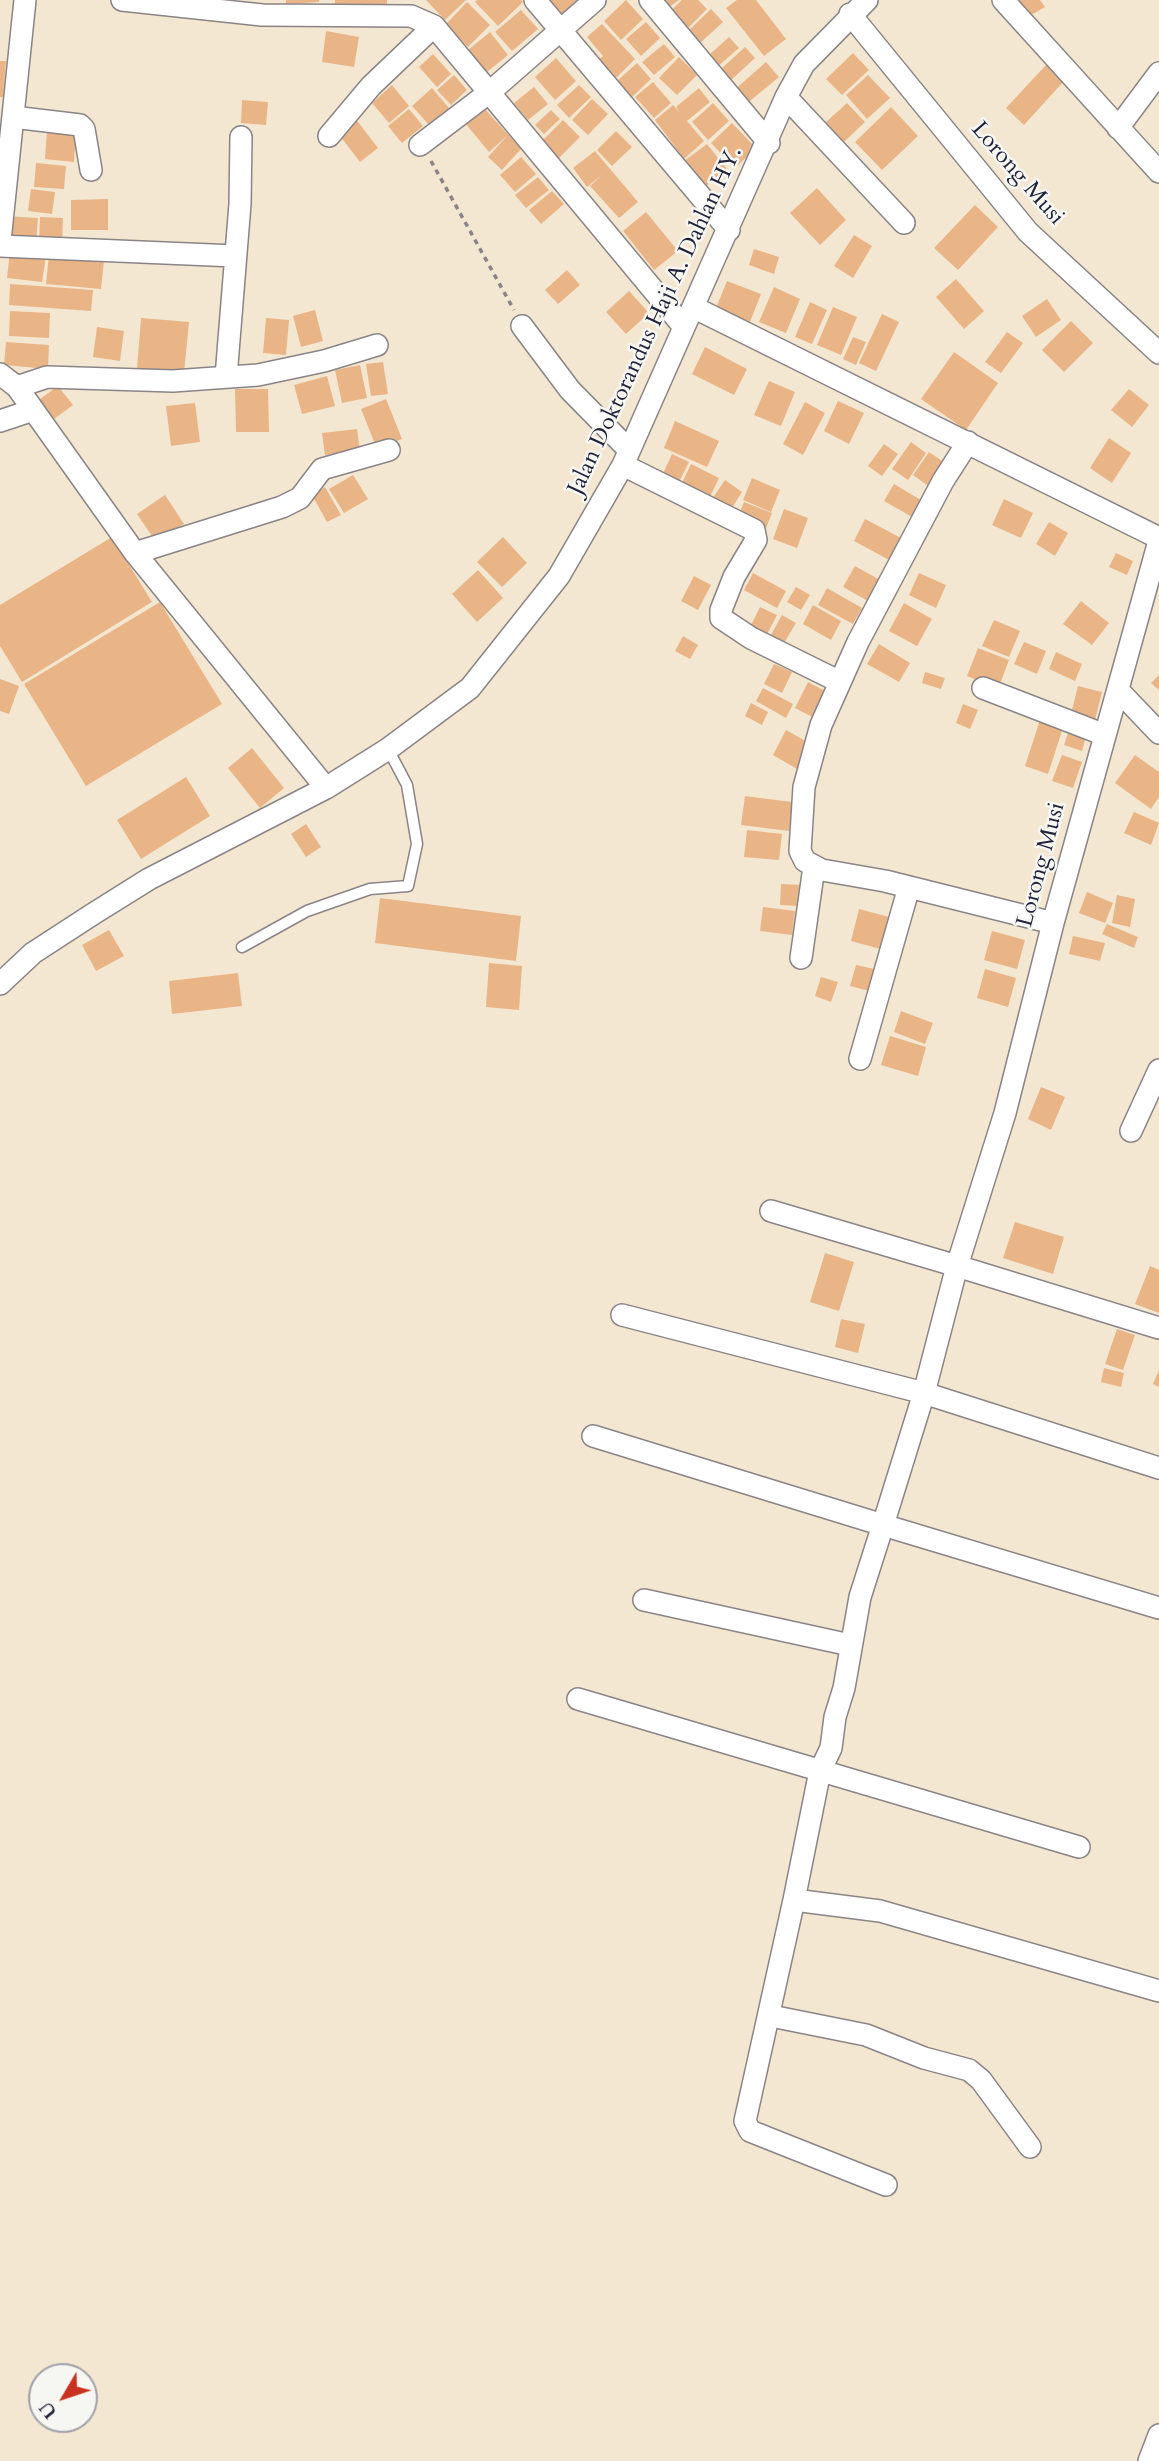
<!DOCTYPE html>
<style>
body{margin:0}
#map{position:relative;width:1159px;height:2461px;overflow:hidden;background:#f3e7d2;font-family:Cardo,serif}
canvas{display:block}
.north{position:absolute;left:28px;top:2363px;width:70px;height:70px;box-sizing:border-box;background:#f6f6f2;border:2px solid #a1a1a9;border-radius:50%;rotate:231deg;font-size:19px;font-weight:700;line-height:28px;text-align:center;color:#22223b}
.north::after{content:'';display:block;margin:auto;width:24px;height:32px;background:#c8321e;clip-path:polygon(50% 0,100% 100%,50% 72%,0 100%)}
</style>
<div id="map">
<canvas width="1159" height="2461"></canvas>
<div class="north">U</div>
</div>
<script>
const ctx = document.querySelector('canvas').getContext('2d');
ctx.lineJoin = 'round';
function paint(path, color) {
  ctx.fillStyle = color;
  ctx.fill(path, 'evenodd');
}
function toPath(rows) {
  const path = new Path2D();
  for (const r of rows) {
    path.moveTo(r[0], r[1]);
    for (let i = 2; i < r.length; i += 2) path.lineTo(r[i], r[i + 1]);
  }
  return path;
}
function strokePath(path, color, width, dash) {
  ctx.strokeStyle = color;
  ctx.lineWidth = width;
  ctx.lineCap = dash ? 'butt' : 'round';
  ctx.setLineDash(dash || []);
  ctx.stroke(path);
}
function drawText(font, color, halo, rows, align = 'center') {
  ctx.font = font + ' Cardo,serif';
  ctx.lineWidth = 5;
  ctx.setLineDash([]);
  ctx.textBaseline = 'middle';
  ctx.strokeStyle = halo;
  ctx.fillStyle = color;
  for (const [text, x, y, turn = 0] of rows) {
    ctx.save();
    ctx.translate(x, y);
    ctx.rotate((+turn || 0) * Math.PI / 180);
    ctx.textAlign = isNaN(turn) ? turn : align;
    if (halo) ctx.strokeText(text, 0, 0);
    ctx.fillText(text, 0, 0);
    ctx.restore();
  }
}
paint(toPath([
 [286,0,319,0,319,2,286,4],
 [335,0,387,0,387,13,334,11],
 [426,0,466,0,445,20],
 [477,0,521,0,523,2,498,26,475,2],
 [548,0,588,0,564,20],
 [626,0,643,19,621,40,604,21],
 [662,0,679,0,668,8],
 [682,0,698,0,707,9,685,31,668,13],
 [737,0,756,0,786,39,764,56,726,8],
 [1015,0,1040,0,1045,7,1026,18],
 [467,2,490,25,468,47,446,24],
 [711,9,723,22,698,45,686,33],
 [521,10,538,29,512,51,495,32],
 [646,22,660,38,641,56,626,39],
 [602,24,635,59,616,78,598,60,603,56,587,37],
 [326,31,359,37,354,67,322,62],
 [490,32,508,55,487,72,468,50],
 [729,37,739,48,717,67,708,56],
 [664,44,675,57,654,75,642,62],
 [745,47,755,58,730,81,720,70],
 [853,53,869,70,842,95,826,79],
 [433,54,451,74,437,87,419,67],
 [679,57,697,75,677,95,659,78],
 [556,58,576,81,555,100,535,77],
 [0,61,6,61,3,97,0,97],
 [766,62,779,77,745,105,733,91],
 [637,63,651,79,632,97,617,81],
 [1046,65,1064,81,1024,125,1006,108],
 [454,75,467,90,451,105,437,90],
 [868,75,890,98,867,119,846,95],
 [653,82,671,103,654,118,635,97],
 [392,85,409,106,389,123,372,103],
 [579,85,591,97,569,118,557,105],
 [534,87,548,104,528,120,514,103],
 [432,88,449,108,430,126,412,106],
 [699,88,710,102,687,121,704,141,684,159,655,120,673,105,681,114,676,107],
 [592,99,608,114,588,135,572,120],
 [242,100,268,102,266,125,241,123],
 [713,103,729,121,708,140,692,122],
 [847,103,865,122,843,143,825,123],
 [891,107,918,136,882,170,855,142],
 [484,108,521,149,502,170,488,157,507,136,489,152,465,123],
 [409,109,423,126,402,143,388,126],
 [551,110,560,119,544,134,535,125],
 [355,118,378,148,360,162,337,132],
 [563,120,580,137,559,158,542,141],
 [732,123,756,148,735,168,711,143],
 [47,131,76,134,74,162,45,159],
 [616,131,632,147,612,166,597,150],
 [707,144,727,169,705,187,684,161],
 [595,151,638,202,619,218,590,186,603,174,587,187,573,168],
 [521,157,536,174,515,192,500,175],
 [36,163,66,166,64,189,34,187],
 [538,177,549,190,526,208,515,195],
 [817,188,846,220,820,245,790,213],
 [31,189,55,192,52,214,28,211],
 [552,191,564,204,541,224,529,210],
 [108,199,108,230,71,230,71,200],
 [975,205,998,227,958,270,934,248],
 [646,212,678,251,654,270,623,231],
 [4,216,38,218,36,244,2,242],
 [40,217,63,218,62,246,39,245],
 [854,235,872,246,853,278,834,266],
 [754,249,779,257,774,274,749,265],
 [10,251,46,256,42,282,7,278],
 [49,254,104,260,101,289,46,284],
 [567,270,580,285,558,304,545,290],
 [956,279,984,311,964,329,936,297],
 [727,281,761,294,750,322,716,308],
 [10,284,93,290,91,311,9,305],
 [774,287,800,299,786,333,759,322],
 [629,291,649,313,626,334,606,312],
 [1047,299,1061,320,1036,337,1022,316],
 [810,302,827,310,812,344,795,337],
 [833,307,857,317,841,355,817,345],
 [315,310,323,341,301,347,293,316],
 [10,311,50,313,49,338,9,336],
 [882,314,899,322,876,371,859,363],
 [141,318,189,322,184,373,137,369],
 [266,318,289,320,286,355,263,353],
 [1071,321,1093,343,1064,372,1042,350],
 [97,327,124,331,120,361,93,357],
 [1007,332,1023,343,1001,373,985,362],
 [853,337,866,342,856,365,843,359],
 [6,342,49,345,48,369,4,365],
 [705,347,747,369,734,395,692,374],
 [954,352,998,383,966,430,921,399],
 [383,362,388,394,371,396,366,364],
 [360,365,367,398,342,403,335,370],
 [327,376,335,406,302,414,294,385],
 [769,381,795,392,781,426,754,415],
 [58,386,73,405,50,422,36,402],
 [235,389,268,389,269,432,236,432],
 [1129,389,1149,405,1132,427,1111,410],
 [386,399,402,439,377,449,361,409],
 [838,401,864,413,849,444,824,431],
 [805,402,825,413,803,455,783,444],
 [195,403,200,442,171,446,166,406],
 [675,421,719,441,707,467,664,448],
 [357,429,360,451,325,455,322,433],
 [1109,438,1131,453,1112,483,1090,468],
 [911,442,926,453,908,480,892,469],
 [884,444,898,454,882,476,868,466],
 [929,452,951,467,934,490,913,475],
 [672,454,689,462,678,484,662,476],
 [691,464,719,478,709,499,681,485],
 [353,475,368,499,344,513,329,489],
 [752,478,780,490,771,512,743,500],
 [725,480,742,492,730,511,712,499],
 [894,484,924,502,914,518,884,501],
 [325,487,341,515,327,522,312,495],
 [165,495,184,524,156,542,137,514],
 [1004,499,1033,513,1021,538,992,525],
 [744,502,772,513,765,531,737,519],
 [784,509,808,518,797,548,773,539],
 [865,519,903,539,891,561,854,541],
 [1049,522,1068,533,1055,556,1036,544],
 [112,537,152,602,22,682,0,646,0,605],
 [503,537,527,563,502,587,477,562],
 [1116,553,1133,561,1127,575,1109,567],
 [855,566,880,580,868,601,843,587],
 [478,570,503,598,477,622,452,594],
 [753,573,786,591,777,608,744,590],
 [919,573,946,585,936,608,909,595],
 [694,576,711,585,698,610,681,601],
 [796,587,810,595,801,610,787,602],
 [827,588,862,608,853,624,818,605],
 [1081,601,1109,623,1092,645,1063,624],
 [160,602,222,704,86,786,24,684],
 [904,603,932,619,917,646,889,631],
 [813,605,841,621,831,640,803,624],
 [760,607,777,615,763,642,747,633],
 [782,615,796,623,781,648,768,640],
 [994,620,1020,631,1009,657,982,646],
 [683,636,698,645,690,659,675,651],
 [1024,642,1046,651,1037,674,1014,664],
 [879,644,910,663,899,682,867,664],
 [978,648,1009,660,998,689,967,676],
 [1056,652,1082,664,1075,681,1049,669],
 [774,664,792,672,782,693,764,684],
 [925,672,945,678,941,689,922,683],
 [1159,675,1159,690,1151,683],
 [0,679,19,686,9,714,0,711],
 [808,682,833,695,820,721,795,708],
 [1078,686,1102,692,1094,724,1070,718],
 [763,688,793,704,786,718,756,701],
 [751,703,768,712,762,725,745,716],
 [963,704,978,710,970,729,956,723],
 [1040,720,1063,728,1048,774,1025,766],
 [786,730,811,744,797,769,773,755],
 [1069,730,1086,736,1082,751,1064,745],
 [252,748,284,788,260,808,228,768],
 [1062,755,1082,762,1073,788,1052,781],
 [1135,755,1159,772,1159,797,1151,809,1115,783],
 [186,777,210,816,141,859,117,820],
 [745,796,792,802,789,831,741,825],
 [1134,812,1159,823,1151,845,1124,833],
 [306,824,321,847,306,857,291,834],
 [747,830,782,834,779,860,744,857],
 [781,884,802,885,800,906,780,905],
 [1087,892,1113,903,1105,923,1079,913],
 [1117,895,1135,899,1130,927,1112,923],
 [380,898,521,916,516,961,375,943],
 [763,907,795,911,792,935,760,931],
 [859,909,893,918,884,950,851,941],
 [1107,924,1138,937,1134,948,1102,934],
 [109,930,124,956,96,971,82,945],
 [992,931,1025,940,1017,969,984,960],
 [1073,936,1105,943,1100,961,1069,954],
 [489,963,522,966,519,1010,486,1007],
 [856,965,879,970,873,992,850,986],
 [985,969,1016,978,1008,1007,977,998],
 [238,973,242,1006,172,1014,169,981],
 [821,977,838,982,831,1002,815,996],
 [901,1011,933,1023,925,1044,894,1032],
 [890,1036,926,1047,918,1076,881,1065],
 [1041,1087,1065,1097,1051,1130,1028,1119],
 [1015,1222,1064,1237,1053,1274,1003,1258],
 [825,1253,854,1262,839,1311,810,1302],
 [1150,1266,1159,1270,1159,1313,1135,1304],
 [841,1319,865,1324,858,1353,835,1347],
 [1117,1329,1135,1335,1123,1370,1105,1364],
 [1104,1368,1124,1373,1121,1387,1101,1382],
 [1159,1370,1159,1387,1153,1384]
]), '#e9b586');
const lane = toPath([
 [242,947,307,911,370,889,408,886,417,844,407,785,388,749]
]);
const street = toPath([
 [122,0,262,15,411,16,434,26,684,327],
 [535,0,729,230],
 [650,0,769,143],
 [1003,0,1159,172],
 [850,14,1028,232,1159,353],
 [786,97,904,223],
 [13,117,80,125,84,129,91,170],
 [1118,128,1159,73],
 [329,136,371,86,434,26],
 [420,145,491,91,595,0],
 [0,241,25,0],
 [0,246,235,256],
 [693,307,1159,538],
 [522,326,570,390,629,450],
 [0,374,17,387,135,553,326,788],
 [226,377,240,204,241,137],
 [17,387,47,377,173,381,258,375,324,361,377,345],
 [0,421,33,410],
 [968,442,943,481,858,642,821,725,804,787,800,851,805,861,822,870,885,881,1053,923],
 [623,465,754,530,756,540,734,577,721,610,721,618,751,638,840,682],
 [1159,541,1053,923,1005,1113,957,1266,1159,1328],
 [135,553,282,507,300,498,322,469,389,450],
 [983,688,1105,735],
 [1118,690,1159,733],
 [801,958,814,867],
 [0,984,33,953,93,914,149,879,326,788,388,749,470,688,559,576,623,465,786,97,804,64,867,0],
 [860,1059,909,887],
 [1131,1131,1159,1070],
 [771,1211,957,1266,924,1393,1159,1468],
 [622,1315,924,1393,883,1525,1159,1608],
 [593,1436,883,1525,860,1597,844,1688,835,1717,831,1748,820,1771,794,1900,880,1911,1159,1991],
 [644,1600,850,1645],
 [578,1699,1079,1847],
 [794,1900,745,2121,750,2131,886,2185],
 [771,2016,866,2035,924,2058,969,2070,981,2080,1030,2147],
 [1149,2461,1159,2435]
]);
strokePath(lane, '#8a8486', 13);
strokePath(street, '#8a8486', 24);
strokePath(toPath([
 [431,161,514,310]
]), '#8a8486', 3.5, [5, 5]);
strokePath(lane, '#fff', 10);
strokePath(street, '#fff', 21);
drawText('23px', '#22223b', '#f6f6f2', [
 ["Lorong Musi",1017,174,49],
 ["Jalan Doktorandus Haji A. Dahlan HY.",656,321,-65],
 ["Lorong Musi",1042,865,-75]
]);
</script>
